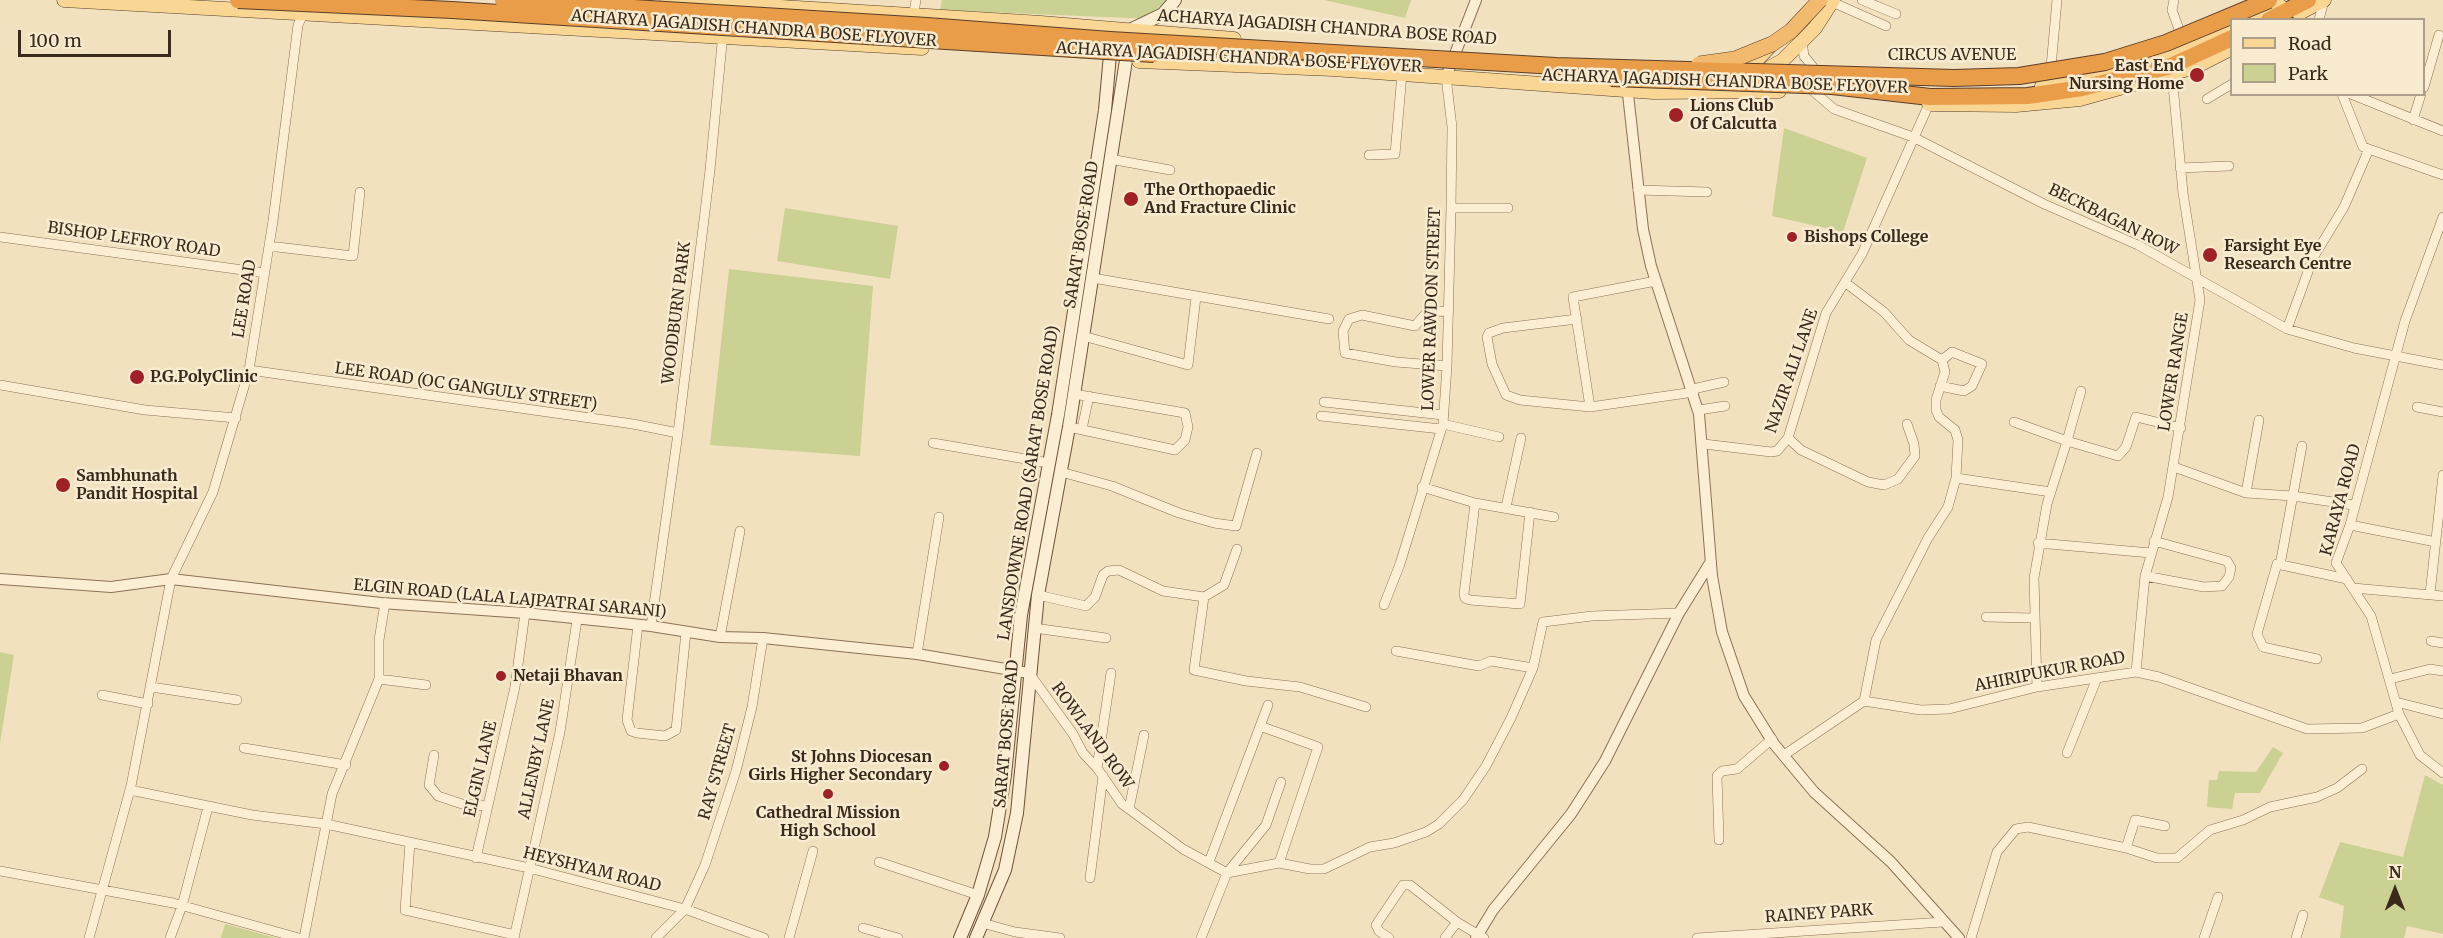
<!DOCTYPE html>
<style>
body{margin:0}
#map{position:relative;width:2443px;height:938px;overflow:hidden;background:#f2e1bf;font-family:Merriweather,serif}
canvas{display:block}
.legend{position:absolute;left:2230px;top:18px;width:195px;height:78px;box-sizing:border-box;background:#f8ebd0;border:2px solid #ac9e88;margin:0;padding:8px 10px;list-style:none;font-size:18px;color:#3a2a1c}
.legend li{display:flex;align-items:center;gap:12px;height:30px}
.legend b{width:30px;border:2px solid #ac9e88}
.north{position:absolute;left:2365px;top:860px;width:60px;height:60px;-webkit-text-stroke:4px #f8ebd0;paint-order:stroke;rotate:0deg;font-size:16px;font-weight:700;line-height:24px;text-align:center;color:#3a2a1c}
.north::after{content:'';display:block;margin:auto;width:21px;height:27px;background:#3a2a1c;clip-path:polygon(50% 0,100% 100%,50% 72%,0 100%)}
.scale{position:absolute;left:18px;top:30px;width:153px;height:27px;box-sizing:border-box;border:3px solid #3a2a1c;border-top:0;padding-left:8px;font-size:18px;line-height:21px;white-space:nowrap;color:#3a2a1c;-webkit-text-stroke:4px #f8ebd0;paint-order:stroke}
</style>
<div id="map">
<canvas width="2443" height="938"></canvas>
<ul class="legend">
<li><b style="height:8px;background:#f9d693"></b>Road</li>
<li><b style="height:16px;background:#cbd192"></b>Park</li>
</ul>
<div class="north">N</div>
<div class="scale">100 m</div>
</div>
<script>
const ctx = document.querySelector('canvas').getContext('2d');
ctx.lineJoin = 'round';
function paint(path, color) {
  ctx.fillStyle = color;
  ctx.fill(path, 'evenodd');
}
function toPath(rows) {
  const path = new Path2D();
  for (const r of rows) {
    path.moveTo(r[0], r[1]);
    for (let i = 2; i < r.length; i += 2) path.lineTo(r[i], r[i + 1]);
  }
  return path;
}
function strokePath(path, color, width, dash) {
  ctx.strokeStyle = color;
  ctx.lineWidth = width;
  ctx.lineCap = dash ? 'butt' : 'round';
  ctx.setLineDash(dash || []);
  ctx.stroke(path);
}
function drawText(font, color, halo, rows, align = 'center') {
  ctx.font = font + ' Merriweather,serif';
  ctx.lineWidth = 5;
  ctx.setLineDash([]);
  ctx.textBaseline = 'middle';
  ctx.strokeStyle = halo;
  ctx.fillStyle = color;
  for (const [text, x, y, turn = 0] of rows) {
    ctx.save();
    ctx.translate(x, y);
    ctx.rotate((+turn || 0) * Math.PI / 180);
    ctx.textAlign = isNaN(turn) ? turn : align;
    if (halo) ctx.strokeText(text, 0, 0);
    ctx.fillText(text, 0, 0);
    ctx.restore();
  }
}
paint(toPath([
 [942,0,1165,0,1150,19,940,10],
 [1324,0,1411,0,1405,18],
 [1784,128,1867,158,1843,232,1772,216],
 [785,208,898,226,890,279,777,261],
 [729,269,873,286,860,456,710,445],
 [0,652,14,655,0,743],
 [2273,747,2283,753,2260,793,2235,793,2232,809,2207,807,2209,780,2217,780,2219,771,2256,772],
 [2425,775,2443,785,2443,934,2407,926,2404,938,2340,938,2344,906,2319,897,2340,842,2403,857],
 [225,924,276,938,221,938]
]), '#cbd192');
const minor = toPath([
 [1862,0,1896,14],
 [2174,0,2172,10,2180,32],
 [1832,2,1886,26],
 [913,18,916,0],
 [2319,20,2324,0],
 [1802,41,1804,56,1813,67,1813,91,1834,109,1913,137,2044,204,2138,245,2287,329,2354,348,2443,365],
 [2051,67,2057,0],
 [2424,87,2439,35],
 [2342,94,2363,147,2443,175],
 [2351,94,2443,131],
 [2207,99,2232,84],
 [2413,120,2421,94],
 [1369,155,1395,154,1402,74],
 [1110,159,1170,170],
 [2180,168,2229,166],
 [1638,190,1707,192],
 [1451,208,1508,208],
 [2443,217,2405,321,2350,525,2336,563,2371,616,2399,714,2420,755,2443,773],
 [0,237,265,273],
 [269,246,353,256,360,192],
 [1093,278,1329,319],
 [1846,283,1884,312,1909,340,1942,360,1945,372,1936,400,1936,410,1939,417,1955,430,1958,440,1956,478,1948,507,1928,538,1876,640,1864,701],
 [1577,319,1503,328,1489,333,1487,337,1492,364,1506,395,1520,400,1590,407,1694,392],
 [2287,329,2313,258,2344,207,2369,149],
 [1083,336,1188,365,1196,297],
 [1447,366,1396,362,1345,353,1343,331,1349,319,1362,315,1415,326,1427,312,1449,311],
 [249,370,633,424,678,433],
 [0,385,145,410,236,418],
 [1940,386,1964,391,1972,386,1982,364,1952,352,1942,360],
 [1693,389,1724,382],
 [1324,402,1443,415],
 [1590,407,1573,297,1656,281],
 [2417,407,2443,412],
 [1699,410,1725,406],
 [1321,416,1441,429],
 [2259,420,2246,493,2293,496,2353,505],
 [2014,422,2067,441,2081,391],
 [1443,424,1499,437],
 [1069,427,1175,450,1185,440,1188,427,1185,413,1074,394],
 [1082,429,1089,396],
 [1788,438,1801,450,1868,482,1884,485,1898,479,1915,456,1914,444,1907,424],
 [933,443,1049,463],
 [1704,444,1771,452,1777,451,1788,438,1826,313,1862,254,1929,104],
 [2174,467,2246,493],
 [1061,472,1112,486,1179,513,1214,523,1236,526,1257,453],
 [1956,478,2051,492],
 [1422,487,1475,503,1554,517],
 [1475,503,1464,594,1465,598,1470,600,1520,604,1530,512],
 [1506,507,1521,438],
 [2350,525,2436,542],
 [2038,543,2151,553],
 [2280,565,2302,446],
 [2145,576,2204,587,2222,586,2229,577,2231,568,2227,561,2154,541],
 [2353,588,2443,596],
 [2430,594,2443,475],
 [1038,595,1086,606,1095,597,1103,575,1108,571,1119,570,1163,591,1204,597,1224,585,1237,549],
 [1204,597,1194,670,1246,681,1300,687,1366,707],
 [1384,605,1400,564,1443,424,1447,366,1451,208,1452,127,1446,77],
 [1986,617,2034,618],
 [638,625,627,720,631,731,637,733,665,736,676,730,686,632],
 [651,626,678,433,710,170,723,33],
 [1034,628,1106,638],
 [720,637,740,531],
 [2431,641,2443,643],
 [1396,651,1479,666,1491,661,1533,668],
 [917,654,939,517],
 [2317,659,2263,647,2257,634,2277,564,2347,579],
 [2136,672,2145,576,2168,497,2200,300,2183,193,2172,74],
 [1029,673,1073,734,1083,753,1097,768,1122,804,1183,849,1227,873,1279,863,1310,869,1324,869,1370,847,1394,843,1426,832,1439,824,1463,800,1486,766,1511,718,1533,668,1543,622,1592,616,1679,613],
 [379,679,426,685],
 [2390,679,2430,669,2443,671],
 [151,687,237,700],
 [2037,687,2034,578,2047,504,2067,441,2118,456,2126,447,2136,417,2181,428],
 [102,695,148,704],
 [2396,702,2443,714],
 [1260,726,1318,747,1279,863],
 [244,748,346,765],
 [2067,753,2097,678],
 [434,755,429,785,438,796,462,804,487,806],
 [1784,755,1864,701,1921,710,1949,709,2037,687,2136,672,2159,677,2307,729,2362,728,2399,714],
 [1097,768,1111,673],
 [130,790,252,815,326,824,529,868,685,909,764,938],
 [1129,809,1144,735],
 [1719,840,1717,776,1722,771,1737,769,1772,739],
 [410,843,405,910,515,935],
 [2126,848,2135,820,2165,826],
 [476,858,515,687,525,613],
 [879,862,978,895],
 [1209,862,1268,705],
 [0,871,173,903,299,938],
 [1090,878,1103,776],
 [982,923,1015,932,1060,938],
 [863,928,898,938],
 [89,938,131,786,171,579,213,492,249,370,273,221,298,25,305,10],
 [170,938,182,906,208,807],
 [304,938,332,794,379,679,379,640,385,603],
 [514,938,560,732,577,620],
 [656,938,685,909,705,865,736,771,752,707,763,638],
 [789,938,813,851],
 [1201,938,1227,873,1266,825,1281,782],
 [1389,938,1379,931,1376,925,1403,885,1410,885,1457,922,1484,938],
 [1445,938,1457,922],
 [1697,938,1943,922],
 [1971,938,1997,852,2016,829,2028,827,2126,848,2157,858,2177,858,2210,830,2243,820,2270,807,2317,797,2337,788,2362,769],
 [2204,938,2218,897],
 [2296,938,2303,915]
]);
const tertiary = toPath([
 [1446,77,1476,0],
 [1627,85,1643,229,1651,266,1699,414,1712,576,1722,632,1744,696,1774,744,1814,792,1891,862,1959,938],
 [0,579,111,587,171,579,381,603,525,613,651,626,720,637,763,638,917,654,1029,673],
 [1476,938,1493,910,1571,814,1605,761,1679,613,1710,563]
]);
const secondary = toPath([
 [960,938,978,895,995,837,1005,775,1021,615,1058,415,1105,110,1111,44],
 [976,938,1005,870,1017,813,1038,595,1069,427,1126,60,1132,29,1163,14,1175,0]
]);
const primary = toPath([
 [64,0,922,48],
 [667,0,1041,23,1234,39],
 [2299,13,2324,0],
 [2251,20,2280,6],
 [1139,61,1333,69,1653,92,1779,91],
 [1750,67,1771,45],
 [1772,77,1771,67,1782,61,1815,28,1833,0],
 [2042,86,2115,71,2155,59,2232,29],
 [1929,104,2016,105,2080,99,2195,67,2232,48]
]);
const motorway = toPath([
 [2269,20,2308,0],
 [1832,86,1930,97,2028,96,2082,88,2171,66,2232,38]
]);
strokePath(minor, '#8c7156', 10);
strokePath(tertiary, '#8c7156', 12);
strokePath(secondary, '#6e5239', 14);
strokePath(primary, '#593f2b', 15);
strokePath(motorway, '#593f2b', 18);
strokePath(minor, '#fceed3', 9);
strokePath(tertiary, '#fceed3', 10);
strokePath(secondary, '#fceed3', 12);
strokePath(primary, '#f9d693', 14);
strokePath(motorway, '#e99d48', 16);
const trunkBridge = toPath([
 [1699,64,1735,59,1772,44,1791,31,1820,0]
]);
const motorwayBridge = toPath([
 [238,0,452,10,1154,54],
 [503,0,927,26,1110,40,1556,66,1954,78,2019,76,2105,62,2166,43,2269,0],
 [1611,78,1832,86]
]);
strokePath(trunkBridge, '#593f2b', 16, []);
strokePath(motorwayBridge, '#593f2b', 18, []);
strokePath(trunkBridge, '#f1ba6e', 15);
strokePath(motorwayBridge, '#e99d48', 16);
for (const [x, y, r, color] of [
 [2197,75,8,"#a12025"],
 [1676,115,8,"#a12025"],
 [1131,199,8,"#a12025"],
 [1792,237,6,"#a12025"],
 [2210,255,8,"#a12025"],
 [137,377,8,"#a12025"],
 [63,485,8,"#a12025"],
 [501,676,6,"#a12025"],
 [944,766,6,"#a12025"],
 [828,794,6,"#a12025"]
]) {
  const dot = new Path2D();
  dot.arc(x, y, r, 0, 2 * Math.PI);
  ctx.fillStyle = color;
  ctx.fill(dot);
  strokePath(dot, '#f8ebd0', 2);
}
drawText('16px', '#3a2a1c', '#f8ebd0', [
 ["ACHARYA JAGADISH CHANDRA BOSE ROAD",1327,28,4],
 ["ACHARYA JAGADISH CHANDRA BOSE FLYOVER",754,29,4],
 ["CIRCUS AVENUE",1952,55],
 ["ACHARYA JAGADISH CHANDRA BOSE FLYOVER",1239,58,3],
 ["ACHARYA JAGADISH CHANDRA BOSE FLYOVER",1725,82,2],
 ["BECKBAGAN ROW",2113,220,26],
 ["SARAT BOSE ROAD",1082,235,-81],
 ["BISHOP LEFROY ROAD",134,240,8],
 ["LEE ROAD",245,299,-81],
 ["LOWER RAWDON STREET",1432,309,-88],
 ["WOODBURN PARK",677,313,-83],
 ["NAZIR ALI LANE",1792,371,-71],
 ["LOWER RANGE",2174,372,-81],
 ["LEE ROAD (OC GANGULY STREET)",466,387,8],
 ["LANSDOWNE ROAD (SARAT BOSE ROAD)",1029,483,-81],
 ["KARAYA ROAD",2341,500,-75],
 ["ELGIN ROAD (LALA LAJPATRAI SARANI)",510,599,5],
 ["AHIRIPUKUR ROAD",2050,672,-11],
 ["SARAT BOSE ROAD",1007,734,-85],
 ["ROWLAND ROW",1092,736,54],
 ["ALLENBY LANE",537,759,-78],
 ["ELGIN LANE",481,769,-77],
 ["RAY STREET",718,772,-74],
 ["HEYSHYAM ROAD",592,870,14],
 ["RAINEY PARK",1819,914,-4]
]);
drawText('bold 16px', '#3a2a1c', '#f8ebd0', [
 ["East End",2184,66,"right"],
 ["Nursing Home",2184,84,"right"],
 ["Lions Club",1690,106],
 ["Of Calcutta",1690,124],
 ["The Orthopaedic",1144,190],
 ["And Fracture Clinic",1144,208],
 ["Bishops College",1804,237],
 ["Farsight Eye",2224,246],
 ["Research Centre",2224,264],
 ["P.G.PolyClinic",150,377],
 ["Sambhunath",76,476],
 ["Pandit Hospital",76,494],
 ["Netaji Bhavan",513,676],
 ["St Johns Diocesan",932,757,"right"],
 ["Girls Higher Secondary",932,775,"right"],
 ["Cathedral Mission",828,813,"center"],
 ["High School",828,831,"center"]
], 'left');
</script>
